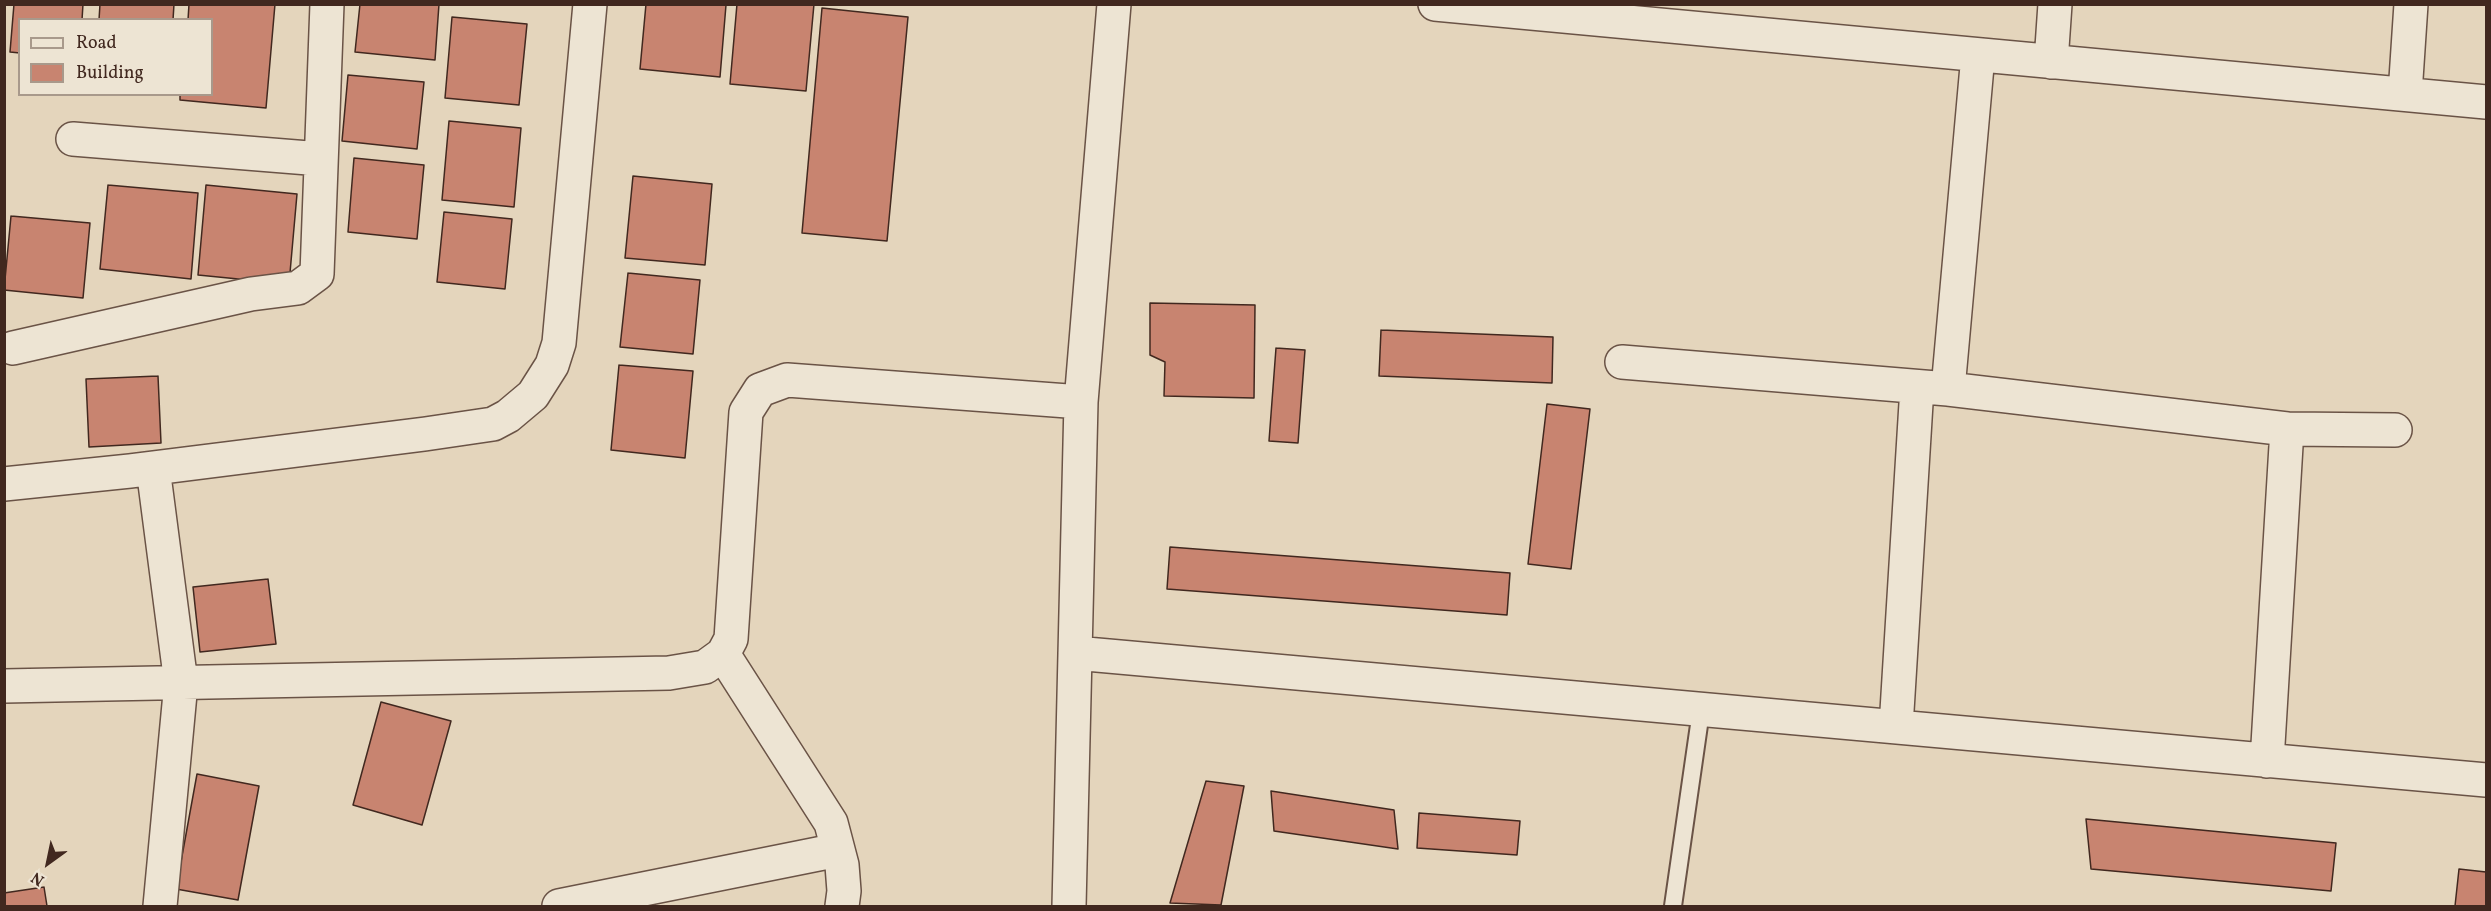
<!DOCTYPE html>
<style>
body{margin:0}
#map{position:relative;width:2491px;height:911px;overflow:hidden;background:#e4d5bc;font-family:Vollkorn,serif}
canvas{display:block}
.frame{position:absolute;inset:0;border:6px solid #41281f;pointer-events:none}
.legend{position:absolute;left:18px;top:18px;width:195px;height:78px;box-sizing:border-box;background:#ede4d3;border:2px solid #a8998b;margin:0;padding:8px 10px;list-style:none;font-size:18px;color:#41281f}
.legend li{display:flex;align-items:center;gap:12px;height:30px}
.legend b{width:30px;border:2px solid #a8998b}
.north{position:absolute;left:18px;top:833px;width:60px;height:60px;-webkit-text-stroke:4px #ede4d3;paint-order:stroke;rotate:213deg;font-size:16px;font-weight:700;line-height:24px;text-align:center;color:#41281f}
.north::after{content:'';display:block;margin:auto;width:21px;height:27px;background:#41281f;clip-path:polygon(50% 0,100% 100%,50% 72%,0 100%)}
</style>
<div id="map">
<canvas width="2491" height="911"></canvas>
<div class="frame"></div>
<ul class="legend">
<li><b style="height:8px;background:#ede4d3"></b>Road</li>
<li><b style="height:16px;background:#c88470"></b>Building</li>
</ul>
<div class="north">N</div>
</div>
<script>
const ctx = document.querySelector('canvas').getContext('2d');
ctx.lineJoin = 'round';
function paint(path, color) {
  ctx.fillStyle = color;
  ctx.fill(path, 'evenodd');
}
function toPath(rows) {
  const path = new Path2D();
  for (const r of rows) {
    path.moveTo(r[0], r[1]);
    for (let i = 2; i < r.length; i += 2) path.lineTo(r[i], r[i + 1]);
  }
  return path;
}
function strokePath(path, color, width, dash) {
  ctx.strokeStyle = color;
  ctx.lineWidth = width;
  ctx.lineCap = dash ? 'butt' : 'round';
  ctx.setLineDash(dash || []);
  ctx.stroke(path);
}
const building = toPath([
 [14,4,83,4,82,20,20,20,20,53,10,52,14,4],
 [100,4,174,4,173,20,99,20,100,4],
 [189,4,275,4,266,108,180,100,180,94,212,94,212,20,188,20,189,4],
 [360,4,439,4,435,60,355,52,360,4],
 [646,4,726,5,720,77,640,69,646,4],
 [737,4,814,4,806,91,730,84,737,4],
 [822,8,908,17,887,241,802,233,822,8],
 [452,17,527,24,519,105,445,98,452,17],
 [348,75,424,82,417,149,342,141,348,75],
 [449,121,521,128,514,207,442,200,449,121],
 [354,158,424,165,417,239,348,232,354,158],
 [633,176,712,184,705,265,625,258,633,176],
 [108,185,198,193,191,279,100,269,108,185],
 [206,185,297,194,289,284,198,275,206,185],
 [444,212,512,219,505,289,437,282,444,212],
 [11,216,90,223,83,298,4,290,11,216],
 [628,273,700,280,693,354,620,347,628,273],
 [1150,303,1255,305,1254,398,1164,396,1165,362,1150,355,1150,303],
 [1381,330,1553,337,1552,383,1379,376,1381,330],
 [1276,348,1305,350,1298,443,1269,441,1276,348],
 [619,365,693,371,685,458,611,450,619,365],
 [158,376,161,443,89,447,86,379,158,376],
 [1547,404,1590,409,1571,569,1528,564,1547,404],
 [1170,547,1510,573,1507,615,1167,589,1170,547],
 [268,579,276,644,200,652,193,587,268,579],
 [381,702,451,721,422,825,353,805,381,702],
 [197,774,259,786,238,900,176,889,197,774],
 [1206,781,1244,786,1221,905,1170,903,1206,781],
 [1271,791,1394,810,1398,849,1274,831,1271,791],
 [1419,813,1520,821,1517,855,1417,848,1419,813],
 [2086,819,2336,843,2331,891,2091,869,2086,819],
 [2459,869,2486,872,2486,906,2455,906,2459,869],
 [44,887,47,906,4,906,4,893,44,887]
]);
paint(building, '#c88470');
strokePath(building, '#41281f', 1.5);
const service = toPath([
 [1673,906,1701,711]
]);
const minor = toPath([
 [1435,4,2486,102],
 [2051,62,2055,4],
 [2405,94,2411,4],
 [73,139,321,159],
 [13,348,251,294,298,288,317,274,327,4],
 [1622,362,1948,389,2287,429,2267,761],
 [1948,389,1978,55],
 [2287,429,2395,430],
 [153,468,181,683,160,906],
 [4,484,130,471,425,434,493,424,508,416,533,395,552,365,559,343,590,4],
 [1075,653,2486,780],
 [723,654,831,823,842,865,844,891,842,906],
 [4,686,669,673,705,667,723,654,731,639,746,412,760,390,787,380,1081,402],
 [1896,727,1917,387],
 [559,906,838,850],
 [1069,906,1081,402,1114,4]
]);
strokePath(service, '#6a5346', 20);
strokePath(minor, '#6a5346', 36);
strokePath(service, '#ede4d3', 16);
strokePath(minor, '#ede4d3', 33);
</script>
